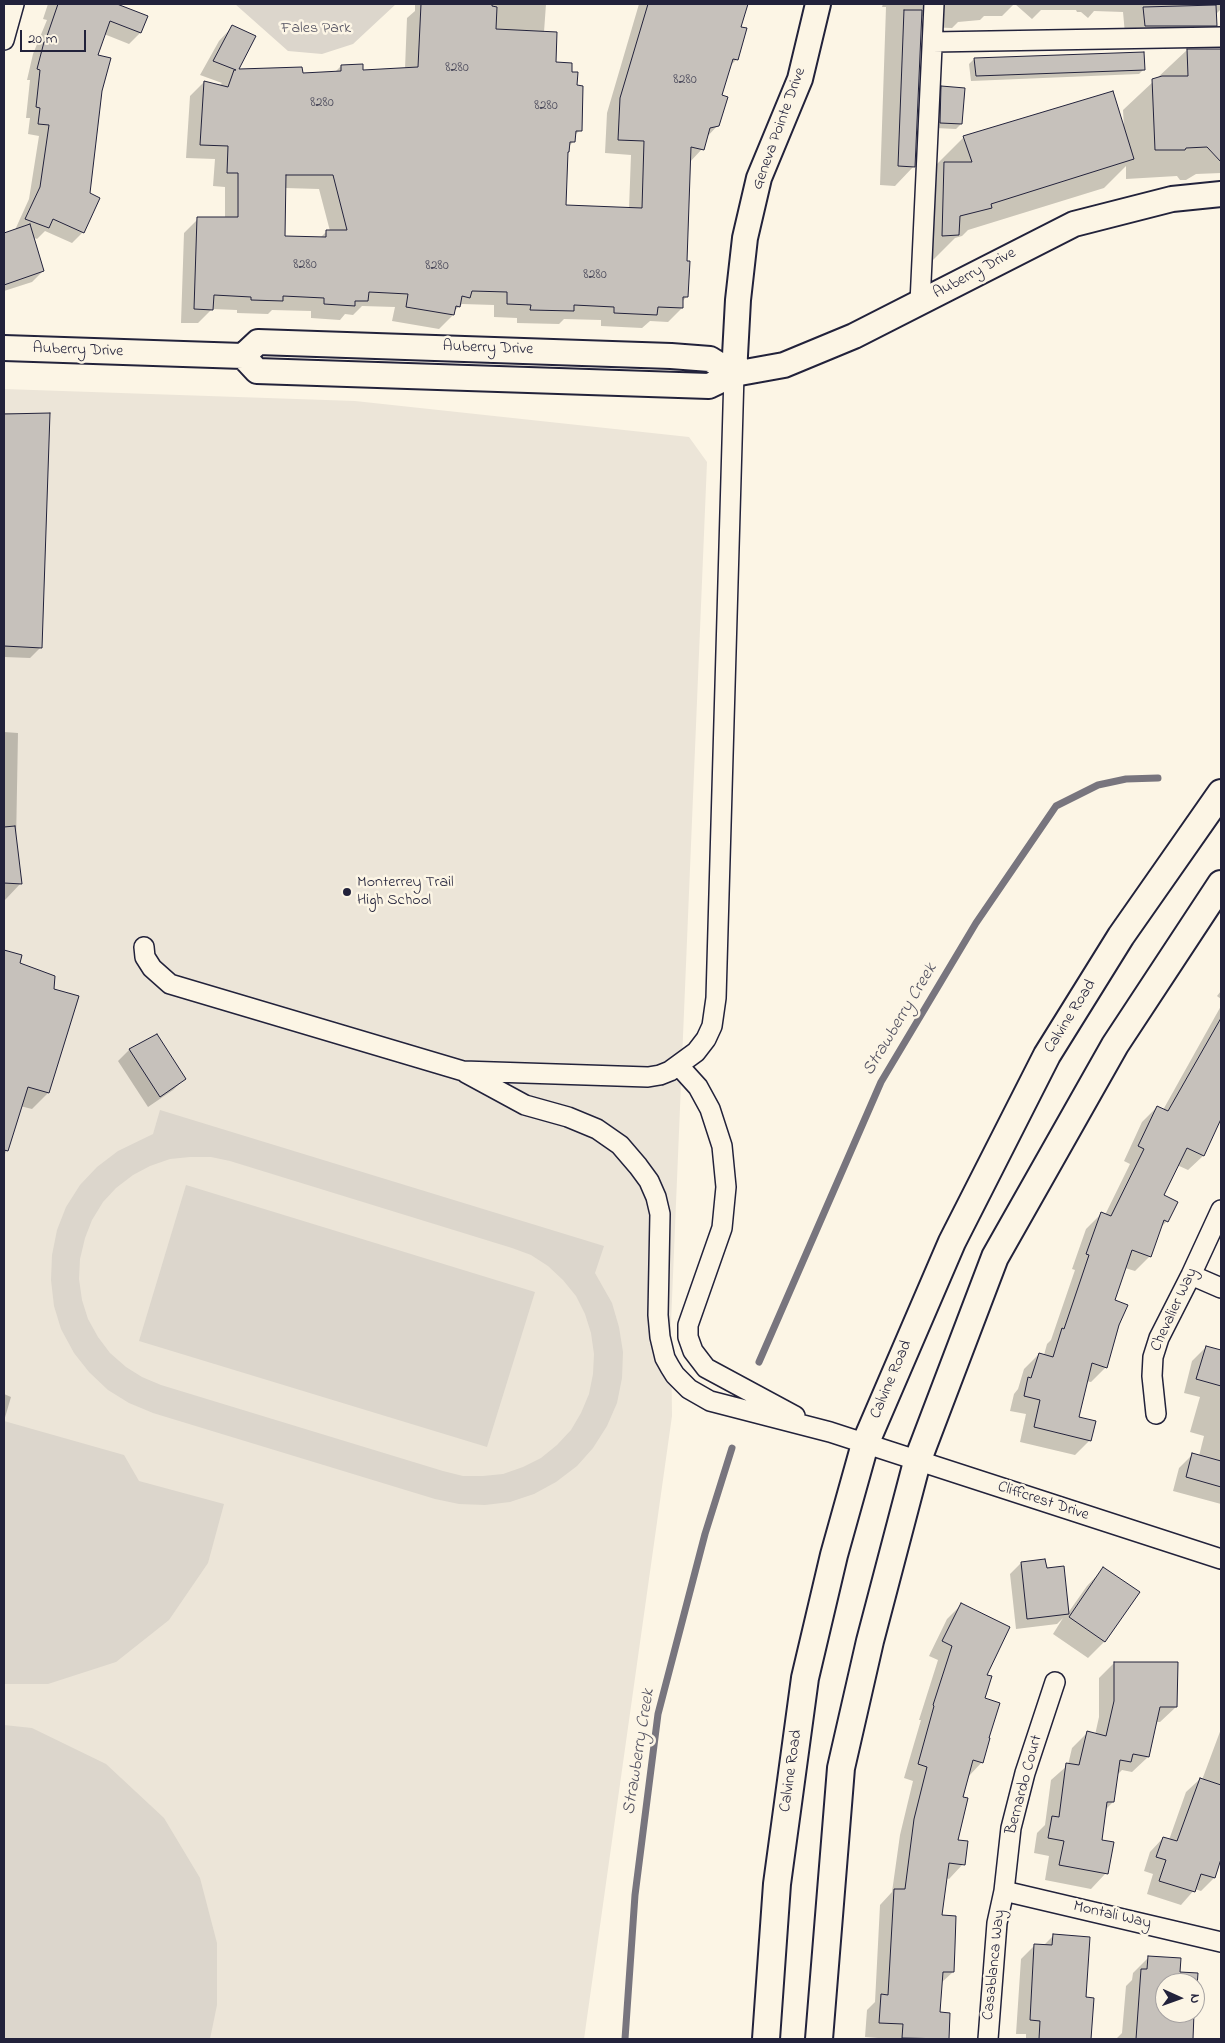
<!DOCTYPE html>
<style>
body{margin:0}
#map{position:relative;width:1225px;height:2043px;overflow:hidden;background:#fcf5e5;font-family:"Indie Flower",sans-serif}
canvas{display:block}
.frame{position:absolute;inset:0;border:5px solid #22223b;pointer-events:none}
.north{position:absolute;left:1155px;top:1973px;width:50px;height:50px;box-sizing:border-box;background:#fcf5e5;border:1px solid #a5a1a1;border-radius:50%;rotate:92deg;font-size:14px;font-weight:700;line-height:20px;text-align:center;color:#22223b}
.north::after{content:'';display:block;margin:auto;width:18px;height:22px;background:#22223b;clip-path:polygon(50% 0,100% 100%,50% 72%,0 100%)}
.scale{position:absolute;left:20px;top:30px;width:66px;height:22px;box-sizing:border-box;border:2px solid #22223b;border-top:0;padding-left:6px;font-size:15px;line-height:18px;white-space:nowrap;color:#22223b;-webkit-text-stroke:4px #fcf5e5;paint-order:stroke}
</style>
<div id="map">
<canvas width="1225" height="2043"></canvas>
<div class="frame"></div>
<div class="north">N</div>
<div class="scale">20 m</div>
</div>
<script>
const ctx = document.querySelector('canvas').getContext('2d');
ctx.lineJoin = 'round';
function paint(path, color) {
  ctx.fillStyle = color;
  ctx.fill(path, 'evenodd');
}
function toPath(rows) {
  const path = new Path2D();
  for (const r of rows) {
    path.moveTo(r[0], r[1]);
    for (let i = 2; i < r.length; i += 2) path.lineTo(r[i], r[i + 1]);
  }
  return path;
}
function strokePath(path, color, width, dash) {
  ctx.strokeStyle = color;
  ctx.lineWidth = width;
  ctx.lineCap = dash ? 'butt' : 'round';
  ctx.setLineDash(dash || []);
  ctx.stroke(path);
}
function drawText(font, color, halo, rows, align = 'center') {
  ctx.font = font + ' "Indie Flower",sans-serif';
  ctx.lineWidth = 5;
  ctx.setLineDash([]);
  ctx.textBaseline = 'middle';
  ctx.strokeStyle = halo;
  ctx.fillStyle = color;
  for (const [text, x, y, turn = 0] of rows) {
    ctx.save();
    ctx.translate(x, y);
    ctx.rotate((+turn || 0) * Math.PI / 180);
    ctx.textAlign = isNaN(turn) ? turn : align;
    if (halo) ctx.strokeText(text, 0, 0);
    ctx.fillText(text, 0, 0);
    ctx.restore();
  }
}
paint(toPath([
 [4,389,355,401,689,437,707,462,671,1323,672,1416,584,2039,4,2039]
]), '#ece5d8');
paint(toPath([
 [235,4,396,4,353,44,322,54,288,51],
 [160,1110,604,1246,595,1273,612,1303,619,1327,623,1352,622,1378,617,1403,607,1426,593,1448,577,1466,556,1482,534,1494,510,1502,485,1505,459,1504,435,1499,153,1413,129,1403,108,1390,89,1372,74,1353,61,1329,54,1306,51,1280,52,1255,57,1230,66,1207,80,1185,97,1167,118,1151,153,1134],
 [190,1157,211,1157,230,1161,512,1248,531,1255,548,1266,563,1280,576,1296,585,1314,591,1333,594,1354,593,1374,589,1394,581,1413,571,1430,557,1445,541,1458,523,1467,503,1474,483,1476,463,1476,443,1471,161,1385,142,1377,126,1367,110,1353,98,1337,88,1319,82,1300,79,1279,80,1259,85,1238,92,1220,103,1202,116,1188,133,1175,150,1166,170,1159],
 [186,1185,535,1292,487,1447,139,1341],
 [4,1421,124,1455,139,1481,224,1504,208,1563,169,1620,116,1662,48,1684,4,1684],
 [4,1725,32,1728,106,1764,164,1818,200,1878,217,1943,217,2005,210,2039,4,2039]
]), '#dcd6cc');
paint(toPath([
 [48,4,115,4,147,16,140,33,129,44,104,34,96,55,101,91,83,232,72,243,45,231,37,239,32,237,43,271,32,282,4,291,4,234,15,230,29,199,39,136,28,134,30,118,26,118,30,80,27,80,33,54,47,20,43,19],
 [415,4,546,4,544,32,554,64,571,73,576,87,580,130,574,136,574,141,568,147,567,153,565,206,629,209,631,155,605,153,607,113,639,4,747,4,740,28,737,59,729,67,720,96,718,125,706,138,702,149,689,163,685,262,687,296,682,302,682,308,668,322,650,321,642,328,601,326,601,320,564,319,559,324,517,323,517,318,494,317,494,305,462,304,454,311,453,315,439,329,392,321,395,307,362,306,353,315,345,314,340,320,311,318,311,311,272,310,268,314,237,313,237,310,212,309,198,323,181,323,184,233,198,219,225,218,225,187,213,186,215,159,186,158,190,96,204,82,220,85,222,83,200,75,219,41,232,27,237,71,301,74,335,72,341,66,362,71,405,69,407,18,415,11],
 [285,188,319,189,330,231,327,231,320,238,284,237],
 [883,4,1014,4,1002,16,984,16,980,20,958,22,952,28,926,27,925,18,922,16,914,166,895,186,880,185,886,7,882,7],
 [1015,4,1221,4,1221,9,1215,15,1216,25,1196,45,1126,45,1123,12,1094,11,1088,18,1081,12,1077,12,1076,10,1041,10,1032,19],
 [1187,50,1221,50,1221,173,1196,174,1186,180,1180,180,1177,176,1126,179,1126,166,1104,188,968,230,962,236,955,238,929,264,913,264,915,192,937,171,935,166,964,137,1124,127,1123,110],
 [974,59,1144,69,1139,74,971,81,969,64],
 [942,87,961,124,956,129,935,128,937,92],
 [4,413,49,415,41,647,30,658,4,657],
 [4,732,18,733,16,844,21,883,5,900],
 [4,951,20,956,19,964,48,1093,32,1109,20,1106,4,1157],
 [1221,991,1221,999,1217,996],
 [1221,1006,1221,1116,1203,1156,1188,1170,1177,1165,1163,1196,1167,1221,1160,1228,1150,1256,1135,1271,1125,1268,1114,1301,1126,1305,1106,1367,1091,1382,1086,1381,1077,1418,1090,1440,1075,1455,1020,1442,1026,1414,1010,1411,1014,1394,1018,1389,1024,1369,1039,1354,1044,1355,1047,1344,1051,1340,1075,1270,1072,1269,1086,1229,1101,1214,1105,1215,1130,1164,1124,1161,1142,1122,1157,1107,1163,1110],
 [156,1036,184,1079,173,1090,148,1107,118,1061,129,1050],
 [1221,1346,1221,1504,1173,1491,1179,1468,1192,1455,1199,1456,1204,1436,1190,1432,1200,1397,1184,1393,1192,1361,1206,1347,1219,1351],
 [4,1394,11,1397,4,1421],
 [1044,1561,1045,1569,1068,1613,1087,1586,1103,1569,1138,1593,1104,1642,1088,1658,1053,1634,1063,1618,1057,1624,1016,1629,1010,1574,1021,1563],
 [961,1605,985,1675,982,1762,968,1777,961,1797,956,1841,963,1864,949,1879,946,1878,941,1916,953,1972,941,1983,939,2014,949,2014,948,2039,878,2039,878,2038,865,2037,867,2010,875,2002,880,1905,892,1892,900,1835,913,1781,904,1778,921,1720,919,1720,938,1660,929,1656,947,1619],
 [1114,1663,1176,1707,1160,1722,1155,1722,1148,1757,1132,1772,1122,1770,1117,1775,1113,1802,1105,1810,1101,1841,1106,1873,1091,1889,1045,1880,1049,1856,1034,1853,1037,1833,1045,1825,1051,1780,1068,1765,1072,1748,1087,1733,1095,1735,1099,1717,1099,1678],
 [1221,1729,1221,1854,1214,1878,1201,1891,1195,1889,1181,1905,1147,1894,1153,1874,1144,1871,1150,1852,1163,1838,1169,1840,1186,1792,1200,1779,1202,1780],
 [1053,1936,1085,1998,1093,1999,1091,2039,1026,2039,1026,2034,1016,2034,1021,1959,1035,1945,1044,1945],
 [1149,1957,1179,1973,1196,1974,1195,1993,1195,1983,1165,1983,1165,2013,1193,2013,1191,2039,1116,2039,1122,2033,1126,1986,1132,1980,1133,1973]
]), '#0003');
strokePath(toPath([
 [759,1362,881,1082,976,923,1056,806,1098,785,1126,779,1158,778],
 [625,2039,635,1895,658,1714,705,1534,732,1448]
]), '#78757e', 7);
const building = toPath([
 [58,4,117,4,148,16,141,33,110,21,98,55,111,58,102,91,90,193,100,198,84,233,53,219,49,228,25,219,40,187,49,125,38,124,40,108,36,107,40,70,37,69,44,42,45,42,58,4],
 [421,4,492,4,492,6,497,7,496,29,557,32,556,62,572,63,572,72,578,72,577,85,583,86,582,131,576,131,575,142,570,142,569,152,568,152,566,205,642,208,644,141,618,140,620,98,648,4,748,4,741,27,747,28,738,60,733,59,722,95,728,97,719,126,710,128,704,150,691,147,687,261,690,261,688,297,683,297,683,308,658,307,657,315,614,313,614,307,574,305,574,311,530,310,531,305,507,304,507,292,472,291,470,298,462,296,460,307,456,306,454,315,406,307,408,294,369,292,368,301,355,301,355,306,324,304,324,298,283,296,283,301,251,300,251,297,214,295,213,310,194,309,197,217,238,217,238,173,227,173,228,146,200,145,204,81,228,87,234,70,236,70,213,61,232,25,256,36,239,69,302,67,303,73,341,71,341,65,363,64,363,70,418,67,421,4],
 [286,175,333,175,347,230,326,230,326,237,285,236,286,175],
 [1216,5,1217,26,1145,26,1143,7,1216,5],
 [904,10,922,10,915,167,898,166,904,10],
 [1187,49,1221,49,1221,162,1207,147,1186,148,1185,150,1155,150,1152,79,1162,76,1188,76,1187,49],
 [1144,52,1145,70,976,76,974,58,1144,52],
 [941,86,965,88,962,124,940,123,941,86],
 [1113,91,1134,159,991,204,992,208,960,216,959,235,942,236,944,162,972,162,963,136,1113,91],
 [30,224,44,271,4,285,4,233,30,224],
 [50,413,42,648,4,646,4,414,50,413],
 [15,826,22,884,4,883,4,827,15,826],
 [4,950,22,955,20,963,55,976,54,989,79,996,49,1093,28,1087,8,1151,4,1150,4,950],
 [1221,1018,1221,1119,1204,1156,1187,1148,1164,1195,1178,1202,1168,1222,1164,1220,1151,1257,1132,1250,1115,1300,1128,1305,1119,1325,1107,1368,1092,1363,1079,1417,1096,1421,1091,1441,1034,1427,1040,1400,1024,1396,1028,1377,1031,1378,1039,1353,1053,1357,1062,1328,1064,1329,1089,1255,1086,1254,1101,1212,1111,1216,1144,1149,1138,1146,1157,1106,1168,1111,1221,1018],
 [157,1034,186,1079,160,1097,129,1049,157,1034],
 [1206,1346,1221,1350,1221,1386,1196,1379,1206,1346],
 [1192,1453,1221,1461,1221,1487,1186,1477,1192,1453],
 [1045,1559,1047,1568,1064,1566,1069,1614,1027,1619,1021,1562,1045,1559],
 [1103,1567,1140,1592,1105,1642,1069,1617,1103,1567],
 [961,1603,1010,1627,987,1675,992,1676,985,1698,1000,1703,989,1738,990,1738,983,1763,973,1760,963,1797,968,1798,958,1840,968,1841,965,1865,949,1863,942,1915,956,1916,955,1946,954,1972,943,1972,940,2012,950,2013,949,2039,902,2038,903,2024,879,2023,881,1994,888,1995,894,1889,905,1889,914,1819,927,1767,918,1764,934,1706,933,1705,952,1646,942,1641,961,1603],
 [1114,1662,1178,1662,1177,1707,1160,1707,1149,1757,1133,1754,1131,1762,1120,1760,1114,1802,1107,1802,1102,1840,1114,1842,1108,1874,1059,1865,1064,1841,1048,1838,1052,1816,1059,1817,1066,1763,1079,1765,1087,1731,1106,1736,1114,1701,1114,1662],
 [1200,1778,1221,1785,1221,1859,1215,1878,1201,1874,1195,1892,1159,1881,1166,1860,1156,1857,1163,1837,1177,1841,1200,1778],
 [1053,1934,1090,1937,1086,1997,1094,1998,1091,2039,1039,2039,1040,2021,1030,2020,1034,1944,1052,1945,1053,1934],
 [1148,1956,1181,1958,1180,1972,1198,1973,1196,2000,1195,1983,1165,1983,1165,2013,1194,2013,1193,2039,1136,2039,1141,1969,1147,1969,1148,1956]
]);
paint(building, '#c6c1bb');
strokePath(building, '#22223b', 1);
const minor = toPath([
 [4,40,14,4],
 [933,42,1221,37],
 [920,303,934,4],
 [144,947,145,957,152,968,170,984,463,1071,648,1077,660,1075,670,1071,696,1052,706,1039,712,1026,716,998,734,374],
 [679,1066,698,1087,710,1109,722,1146,726,1187,722,1228,688,1325,688,1337,693,1351,706,1368,795,1416],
 [466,1073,525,1105,568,1117,597,1129,620,1145,638,1166,649,1181,656,1197,660,1214,658,1315,660,1337,665,1358,670,1367,675,1375,689,1389,710,1401,830,1432,1221,1559],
 [1191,1275,1221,1288],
 [1156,1414,1152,1376,1153,1357,1159,1338,1191,1275,1221,1210],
 [1004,1891,1221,1942],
 [988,2039,997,1923,1004,1891,1011,1828,1025,1773,1055,1682]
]);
const tertiary = toPath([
 [4,348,243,356,257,371,709,386,734,374,784,365,854,336,1074,224,1172,199,1221,194],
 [243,356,258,342,671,356,710,359,734,374],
 [734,374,738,300,745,238,759,178,800,79,818,4]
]);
const secondary = toPath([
 [766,2039,777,1884,805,1678,834,1555,865,1444,952,1242,1047,1055,1121,936,1221,793],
 [819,2039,841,1768,870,1641,917,1462,995,1257,1115,1045,1221,884]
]);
strokePath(minor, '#22223b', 22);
strokePath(tertiary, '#22223b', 28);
strokePath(secondary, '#22223b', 30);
strokePath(minor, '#fcf5e5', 19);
strokePath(tertiary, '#fcf5e5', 24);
strokePath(secondary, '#fcf5e5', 26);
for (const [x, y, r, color] of [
 [347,892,5,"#22223b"]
]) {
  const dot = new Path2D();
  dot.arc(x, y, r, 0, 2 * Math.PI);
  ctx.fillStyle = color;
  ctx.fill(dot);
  strokePath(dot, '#fcf5e5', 2);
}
drawText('14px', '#4b4a5b', null, [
 ["8280",457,69],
 ["8280",685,81],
 ["8280",322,104],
 ["8280",546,107],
 ["8280",305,266],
 ["8280",437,267],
 ["8280",595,276]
]);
drawText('16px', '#504f5f', '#fcf5e5', [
 ["Fales Park",316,29]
]);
drawText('16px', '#22223b', '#fcf5e5', [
 ["Geneva Pointe Drive",780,129,-70],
 ["Auberry Drive",975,274,-28],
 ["Auberry Drive",488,349,2],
 ["Auberry Drive",78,351,2],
 ["Calvine Road",1071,1017,-58],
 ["Chevalier Way",1175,1310,-65],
 ["Calvine Road",892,1380,-67],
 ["Cliffcrest Drive",1043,1502,18],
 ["Calvine Road",792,1771,-82],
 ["Bernardo Court",1025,1785,-75],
 ["Montali Way",1112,1916,13],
 ["Casablanca Way",995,1965,-84]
]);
drawText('16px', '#22223b', '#fcf5e5', [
 ["Monterrey Trail",357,883],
 ["High School",357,901]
], 'left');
drawText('italic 18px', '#545362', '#fcf5e5', [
 ["Strawberry Creek",901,1020,-59],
 ["Strawberry Creek",640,1752,-81]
]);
</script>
